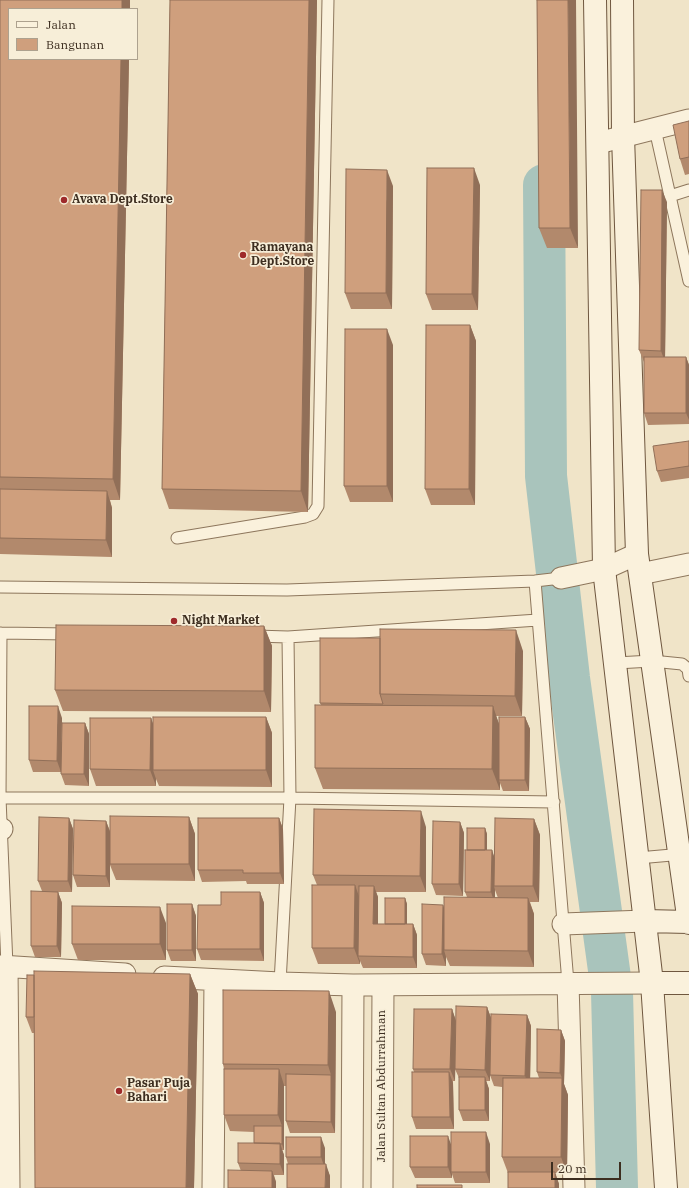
<!DOCTYPE html>
<style>
body{margin:0}
#map{position:relative;width:689px;height:1188px;overflow:hidden;background:#f0e4c8;font-family:"IBM Plex Serif",serif}
canvas{display:block}
.legend{position:absolute;left:8px;top:8px;width:130px;height:52px;box-sizing:border-box;background:#f7eed8;border:1px solid #ada18e;margin:0;padding:5px 7px;list-style:none;font-size:12px;color:#3d2e20}
.legend li{display:flex;align-items:center;gap:8px;height:20px}
.legend b{width:20px;border:1px solid #ada18e}
.scale{position:absolute;left:551px;top:1162px;width:70px;height:18px;box-sizing:border-box;border:2px solid #3d2e20;border-top:0;padding-left:5px;font-size:12px;line-height:14px;white-space:nowrap;color:#3d2e20;-webkit-text-stroke:3px #f7eed8;paint-order:stroke}
</style>
<div id="map">
<canvas width="689" height="1188"></canvas>
<ul class="legend">
<li><b style="height:5px;background:#faf1dc"></b>Jalan</li>
<li><b style="height:11px;background:#cf9f7d"></b>Bangunan</li>
</ul>
<div class="scale">20 m</div>
</div>
<script>
const ctx = document.querySelector('canvas').getContext('2d');
ctx.lineJoin = 'round';
function toPath(rows) {
  const path = new Path2D();
  for (const r of rows) {
    path.moveTo(r[0], r[1]);
    for (let i = 2; i < r.length; i += 2) path.lineTo(r[i], r[i + 1]);
  }
  return path;
}
function strokePath(path, color, width, dash) {
  ctx.strokeStyle = color;
  ctx.lineWidth = width;
  ctx.lineCap = dash ? 'butt' : 'round';
  ctx.setLineDash(dash || []);
  ctx.stroke(path);
}
function paint(path, color) {
  ctx.fillStyle = color;
  ctx.fill(path, 'evenodd');
}
function drawText(font, color, halo, rows, align = 'center') {
  ctx.font = font + ' "IBM Plex Serif",serif';
  ctx.lineWidth = 3.5;
  ctx.setLineDash([]);
  ctx.textBaseline = 'middle';
  ctx.strokeStyle = halo;
  ctx.fillStyle = color;
  for (const [text, x, y, turn = 0] of rows) {
    ctx.save();
    ctx.translate(x, y);
    ctx.rotate((+turn || 0) * Math.PI / 180);
    ctx.textAlign = isNaN(turn) ? turn : align;
    if (halo) ctx.strokeText(text, 0, 0);
    ctx.fillText(text, 0, 0);
    ctx.restore();
  }
}
strokePath(toPath([
 [544,185,546,476,569,678,612,992,617,1188]
]), '#a9c4bc', 42);
const lane = toPath([
 [655,129,689,281],
 [670,196,689,190],
 [177,538,305,517,313,514,318,506,328,0],
 [535,581,568,983],
 [0,587,287,590,535,581,561,578],
 [0,633,69,634],
 [1,633,0,798,7,966],
 [255,636,288,637,538,620],
 [616,663,652,661,682,664,688,669,689,676],
 [0,798,290,798,554,802],
 [638,858,683,854],
 [280,983,290,798,288,637]
]);
const street = toPath([
 [598,143,689,120],
 [640,574,689,564],
 [561,578,604,569,637,554],
 [0,829,2,829],
 [563,924,645,921],
 [0,966,125,974],
 [7,966,9,1188],
 [164,977,280,983,353,985,652,983],
 [568,983,574,1188],
 [213,1188,215,980],
 [352,1188,353,985],
 [382,1188,383,985]
]);
const secondary = toPath([
 [595,0,604,569,652,983,666,1188],
 [622,0,623,136,637,554,689,923],
 [645,921,689,922],
 [652,983,689,983]
]);
strokePath(lane, '#8d765c', 13);
strokePath(street, '#8d765c', 23);
strokePath(secondary, '#6f573f', 24);
strokePath(lane, '#faf1dc', 11);
strokePath(street, '#faf1dc', 21);
strokePath(secondary, '#faf1dc', 22);
paint(toPath([
 [0,0,9,59,129,59,120,500,110,500,112,508,112,557,0,554],
 [170,0,317,0,308,512,169,509,162,489],
 [537,0,578,248,547,248,539,228],
 [689,121,689,174,685,175,680,159],
 [480,185,478,310,432,310,426,294],
 [393,186,392,309,351,309,345,293],
 [667,202,665,357,686,357,689,365,689,424,648,425,644,413,644,362,639,350],
 [470,325,476,341,475,505,431,505,425,489],
 [393,345,393,502,350,502,344,486],
 [689,441,689,478,661,482,657,471],
 [264,626,272,646,271,712,63,711,55,690],
 [523,651,522,716,496,716,499,724,525,717,530,729,529,791,503,791,500,783,500,790,323,789,315,768,321,705,320,703],
 [266,717,272,733,272,787,159,786,156,779,156,786,96,786,90,769,151,718,153,724],
 [62,718,61,742,85,723,89,734,89,786,65,785,61,774,61,772,33,772,29,760],
 [189,817,195,834,195,881,116,880,110,865,110,887,77,887,73,875,106,821,110,831],
 [69,818,73,829,72,892,58,892,62,903,61,957,35,957,31,946,42,891,38,881],
 [279,818,283,829,284,884,247,884,246,881,202,882,198,870],
 [534,819,540,835,539,902,530,902,534,914,534,967,450,966,446,957,446,966,426,965,422,954,443,905,444,908,467,897,465,892,467,850,485,828,487,834,487,850,492,850,494,858],
 [495,890,498,898,495,898],
 [460,822,464,833,463,896,436,895,432,884],
 [426,827,426,892,376,892,378,897,378,924,385,924,405,898,407,904,407,924,413,924,417,935,417,968,363,968,360,961,360,964,318,964,312,948,317,885,313,875],
 [260,892,264,903,264,961,201,960,197,949,221,905],
 [192,904,196,916,196,961,171,961,167,950],
 [166,923,166,960,78,960,72,944],
 [190,974,198,994,194,1188,35,1188,34,1033,32,1033,26,1017,34,975],
 [487,1007,491,1018,527,1015,531,1026,530,1078,539,1078,537,1072,561,1030,565,1041,564,1084,568,1095,567,1173,555,1173,559,1184,559,1188,508,1173,502,1157,502,1087,494,1086,490,1075,490,1081,486,1081,489,1089,489,1121,463,1121,459,1110,459,1078,455,1069],
 [452,1009,456,1021,455,1081,453,1081,453,1083,454,1129,416,1129,412,1117,414,1072,413,1069],
 [336,1012,335,1133,290,1133,286,1121,286,1086,284,1086,284,1150,282,1150,284,1155,284,1175,274,1175,276,1182,276,1188,228,1188,241,1171,238,1163,254,1143,254,1132,230,1131,224,1115,224,1069,223,1064],
 [451,1144,490,1144,490,1183,455,1183,452,1174,452,1178,415,1178,410,1167],
 [325,1148,325,1164,330,1176,288,1164,286,1157]
]), '#b2896c');
paint(toPath([
 [122,0,130,0,130,9,122,9],
 [309,0,317,0,308,512,301,491],
 [568,0,576,0,578,248,570,228],
 [121,59,129,59,120,500,113,479],
 [474,168,480,185,478,310,472,294],
 [387,170,393,186,392,309,386,293],
 [662,190,667,202,665,362,661,351],
 [470,325,476,341,475,505,469,489],
 [387,329,393,345,393,502,387,486],
 [686,357,689,365,689,420,686,413],
 [107,491,112,508,112,557,106,540],
 [264,626,272,646,271,712,264,691],
 [516,630,523,651,522,716,515,696],
 [58,706,62,718,61,772,57,761],
 [493,706,500,727,499,780,500,783,500,790,492,769],
 [266,717,272,733,272,787,266,770],
 [525,717,530,729,529,791,525,780],
 [151,718,157,735,153,770,156,779,156,786,150,770],
 [85,723,89,734,89,786,84,774],
 [421,811,426,827,426,892,420,876],
 [189,817,195,834,195,881,189,864],
 [69,818,73,829,72,892,68,881],
 [279,818,283,829,284,884,280,873],
 [534,819,540,835,539,902,533,886],
 [106,821,110,832,110,887,106,876],
 [460,822,464,833,463,896,459,884],
 [485,828,487,834,487,859,485,853],
 [492,850,496,862,494,886,495,890,495,904,491,892],
 [355,885,361,902,358,956,360,961,360,964,354,948],
 [374,886,378,897,378,935,373,924],
 [58,892,62,903,61,957,57,946],
 [260,892,264,903,264,961,260,949],
 [405,898,407,904,407,932,405,926],
 [528,898,534,914,534,967,528,951],
 [192,904,196,916,196,961,192,950],
 [443,905,447,916,444,950,446,957,446,966,442,954],
 [160,907,166,923,166,960,160,944],
 [413,924,417,935,417,968,413,957],
 [190,974,198,994,194,1188,186,1188],
 [329,991,336,1012,335,1133,331,1122,331,1075,328,1065],
 [487,1007,491,1018,490,1081,485,1070],
 [452,1009,456,1021,455,1081,450,1069],
 [527,1015,531,1026,530,1088,525,1076],
 [561,1030,565,1041,564,1084,568,1095,567,1173,561,1157,562,1078,560,1073],
 [279,1069,284,1085,284,1150,282,1144,282,1126,278,1115],
 [449,1072,453,1083,454,1129,450,1117],
 [485,1077,489,1089,489,1121,485,1110],
 [486,1132,490,1144,490,1183,486,1172],
 [448,1136,452,1147,451,1172,452,1174,452,1178,448,1167],
 [321,1137,325,1148,325,1169,321,1157],
 [280,1143,284,1155,284,1175,280,1164],
 [326,1164,330,1176,330,1188,325,1188],
 [272,1171,276,1182,276,1188,272,1188],
 [555,1172,559,1184,559,1188,555,1188]
]), '#916f58');
const building = toPath([
 [0,0,122,0,122,9,9,9,9,59,121,59,113,479,0,477,0,0],
 [170,0,309,0,301,491,162,489,170,0],
 [537,0,568,0,570,228,539,228,537,0],
 [689,121,689,157,680,159,673,125,689,121],
 [427,168,474,168,472,294,426,294,427,168],
 [346,169,387,170,386,293,345,293,346,169],
 [641,190,662,190,661,351,639,350,641,190],
 [426,325,470,325,469,489,425,489,426,325],
 [345,329,387,329,387,486,344,486,345,329],
 [644,357,686,357,686,413,644,413,644,357],
 [689,441,689,466,657,471,653,446,689,441],
 [0,489,107,491,106,540,0,538,0,489],
 [56,625,264,626,264,691,55,690,56,625],
 [380,629,516,630,515,696,380,694,380,629],
 [320,638,380,638,380,694,383,704,320,703,320,638],
 [315,705,493,706,492,769,315,768,315,705],
 [29,706,58,706,57,761,29,760,29,706],
 [153,717,266,717,266,770,153,770,153,717],
 [499,717,525,717,525,780,499,780,499,717],
 [90,718,151,718,150,770,90,769,90,718],
 [62,723,85,723,84,774,61,774,62,723],
 [314,809,421,811,420,876,313,875,314,809],
 [110,816,189,817,189,864,110,864,110,816],
 [39,817,69,818,68,881,38,881,39,817],
 [198,818,279,818,280,873,243,873,243,870,198,870,198,818],
 [495,818,534,819,533,886,494,886,495,818],
 [74,820,106,821,106,876,73,875,74,820],
 [433,821,460,822,459,884,432,884,433,821],
 [467,828,485,828,485,850,467,850,467,828],
 [465,850,492,850,491,892,465,892,465,850],
 [312,885,355,885,354,948,312,948,312,885],
 [359,886,374,886,373,924,413,924,413,957,358,956,359,886],
 [31,891,58,892,57,946,31,946,31,891],
 [221,892,260,892,260,949,197,949,198,905,221,905,221,892],
 [444,897,528,898,528,951,444,950,444,897],
 [385,898,405,898,405,924,385,924,385,898],
 [167,904,192,904,192,950,167,950,167,904],
 [422,904,443,905,442,954,422,954,422,904],
 [72,906,160,907,160,944,72,944,72,906],
 [34,971,190,974,186,1188,35,1188,34,971],
 [27,975,34,975,34,1017,26,1017,27,975],
 [223,990,329,991,328,1065,223,1064,223,990],
 [456,1006,487,1007,485,1070,455,1069,456,1006],
 [414,1009,452,1009,450,1069,413,1069,414,1009],
 [491,1014,527,1015,525,1076,490,1075,491,1014],
 [537,1029,561,1030,560,1073,537,1072,537,1029],
 [224,1069,279,1069,278,1115,224,1115,224,1069],
 [412,1072,449,1072,450,1117,412,1117,412,1072],
 [286,1074,331,1075,331,1122,286,1121,286,1074],
 [459,1077,485,1077,485,1110,459,1110,459,1077],
 [503,1078,562,1078,561,1157,502,1157,503,1078],
 [254,1126,282,1126,282,1144,254,1143,254,1126],
 [451,1132,486,1132,486,1172,451,1172,451,1132],
 [410,1136,448,1136,448,1167,410,1167,410,1136],
 [286,1137,321,1137,321,1157,286,1157,286,1137],
 [238,1143,280,1143,280,1164,238,1163,238,1143],
 [287,1164,326,1164,325,1188,287,1188,287,1164],
 [228,1170,272,1171,272,1188,228,1188,228,1170],
 [508,1172,555,1172,555,1188,508,1188,508,1172],
 [417,1185,462,1185,462,1188,417,1188,417,1185]
]);
paint(building, '#cf9f7d');
strokePath(building, '#916f58', 1);
for (const [x, y, r, color] of [
 [64,200,4,"#9e2a2b"],
 [243,255,4,"#9e2a2b"],
 [174,621,4,"#9e2a2b"],
 [119,1091,4,"#9e2a2b"]
]) {
  const dot = new Path2D();
  dot.arc(x, y, r, 0, 2 * Math.PI);
  ctx.fillStyle = color;
  ctx.fill(dot);
  strokePath(dot, '#f7eed8', 1.5);
}
drawText('bold 12px', '#3d2e20', '#f7eed8', [
 ["Avava Dept.Store",72,200],
 ["Ramayana",251,248],
 ["Dept.Store",251,262],
 ["Night Market",182,621],
 ["Pasar Puja",127,1084],
 ["Bahari",127,1098]
], 'left');
drawText('12px', '#3d2e20', '#f7eed8', [
 ["Jalan Sultan Abdurrahman",382,1086,-90]
]);
</script>
